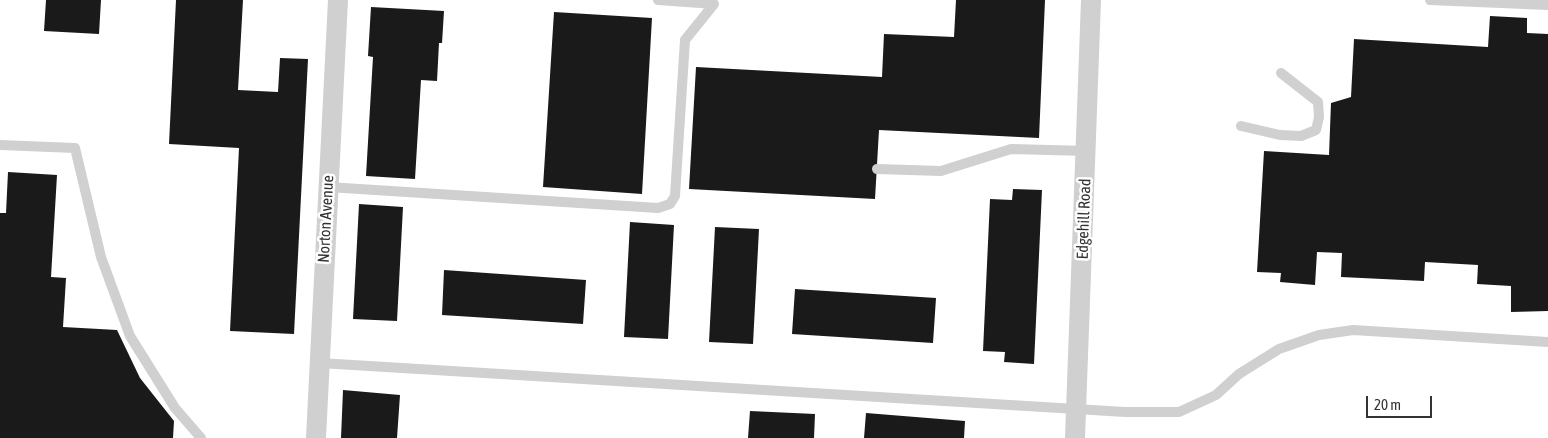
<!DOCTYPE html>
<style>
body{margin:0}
#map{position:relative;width:1548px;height:438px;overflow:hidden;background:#fff;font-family:"Asap Condensed",sans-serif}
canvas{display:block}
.scale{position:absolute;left:1366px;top:396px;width:66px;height:22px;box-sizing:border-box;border:2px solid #333;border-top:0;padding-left:6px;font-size:15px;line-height:18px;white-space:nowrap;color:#333;-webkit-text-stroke:4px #fff;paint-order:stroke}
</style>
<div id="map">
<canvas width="1548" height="438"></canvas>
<div class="scale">20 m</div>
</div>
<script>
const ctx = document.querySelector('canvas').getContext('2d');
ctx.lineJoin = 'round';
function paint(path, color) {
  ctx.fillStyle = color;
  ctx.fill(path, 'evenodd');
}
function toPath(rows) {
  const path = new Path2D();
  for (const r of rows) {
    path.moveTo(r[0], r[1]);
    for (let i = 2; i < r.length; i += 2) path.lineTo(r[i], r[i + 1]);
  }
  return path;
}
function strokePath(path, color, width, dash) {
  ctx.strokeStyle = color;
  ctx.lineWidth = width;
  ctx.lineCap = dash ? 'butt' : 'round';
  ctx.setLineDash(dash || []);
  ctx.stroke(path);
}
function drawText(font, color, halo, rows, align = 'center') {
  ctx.font = font + ' "Asap Condensed",sans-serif';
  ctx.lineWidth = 5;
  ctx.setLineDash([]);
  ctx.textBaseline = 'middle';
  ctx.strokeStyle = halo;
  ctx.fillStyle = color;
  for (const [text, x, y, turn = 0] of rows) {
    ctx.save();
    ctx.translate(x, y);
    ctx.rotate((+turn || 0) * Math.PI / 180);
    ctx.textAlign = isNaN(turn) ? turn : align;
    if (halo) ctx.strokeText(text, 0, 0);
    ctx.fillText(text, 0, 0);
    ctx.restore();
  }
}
paint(toPath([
 [46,0,101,0,99,34,44,31],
 [176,0,243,0,238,90,278,92,280,58,308,59,294,334,230,331,239,148,169,144],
 [956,0,1045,0,1039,138,879,130,875,199,689,189,696,67,882,77,884,34,954,37],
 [371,7,444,11,442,43,439,43,437,81,421,80,415,179,366,176,373,57,368,56],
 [554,12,652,18,642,194,543,187],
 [1490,16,1527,18,1527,33,1548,34,1548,311,1511,312,1511,286,1477,284,1478,265,1425,262,1424,281,1341,277,1342,253,1317,252,1315,285,1280,282,1281,273,1257,272,1264,151,1329,155,1331,103,1351,97,1354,39,1488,47],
 [8,172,57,175,51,277,66,278,63,327,117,330,140,378,174,421,173,438,0,438,0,213,6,213],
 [1013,189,1042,190,1034,364,1004,362,1005,352,983,351,990,199,1012,200],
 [359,204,403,207,397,321,353,319],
 [630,222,674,225,668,339,624,337],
 [715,227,759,229,753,344,709,342],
 [444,270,586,280,583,324,442,315],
 [795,289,936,298,933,343,792,334],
 [343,390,400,395,397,438,341,438],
 [750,411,815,414,814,438,748,438],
 [866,413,965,421,964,438,864,438]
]), '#1a1a1a');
strokePath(toPath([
 [658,0,714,4],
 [1430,0,1548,5],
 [1241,126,1280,135,1301,136,1316,130,1319,117,1318,102,1281,73],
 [0,145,75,148,101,257,130,336,175,408,201,438],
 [877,169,941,171,1011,149,1087,151],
 [328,187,658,208,670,204,675,196,685,40,714,4],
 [320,363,1125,412,1179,412,1216,395,1239,374,1279,349,1319,335,1353,330,1548,342]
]), '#d0d0d0', 10);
strokePath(toPath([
 [316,438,338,0],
 [1075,438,1091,0]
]), '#d0d0d0', 20);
drawText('16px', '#333', '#fff', [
 ["Norton Avenue",326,219,-87],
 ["Edgehill Road",1084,219,-88]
]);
</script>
